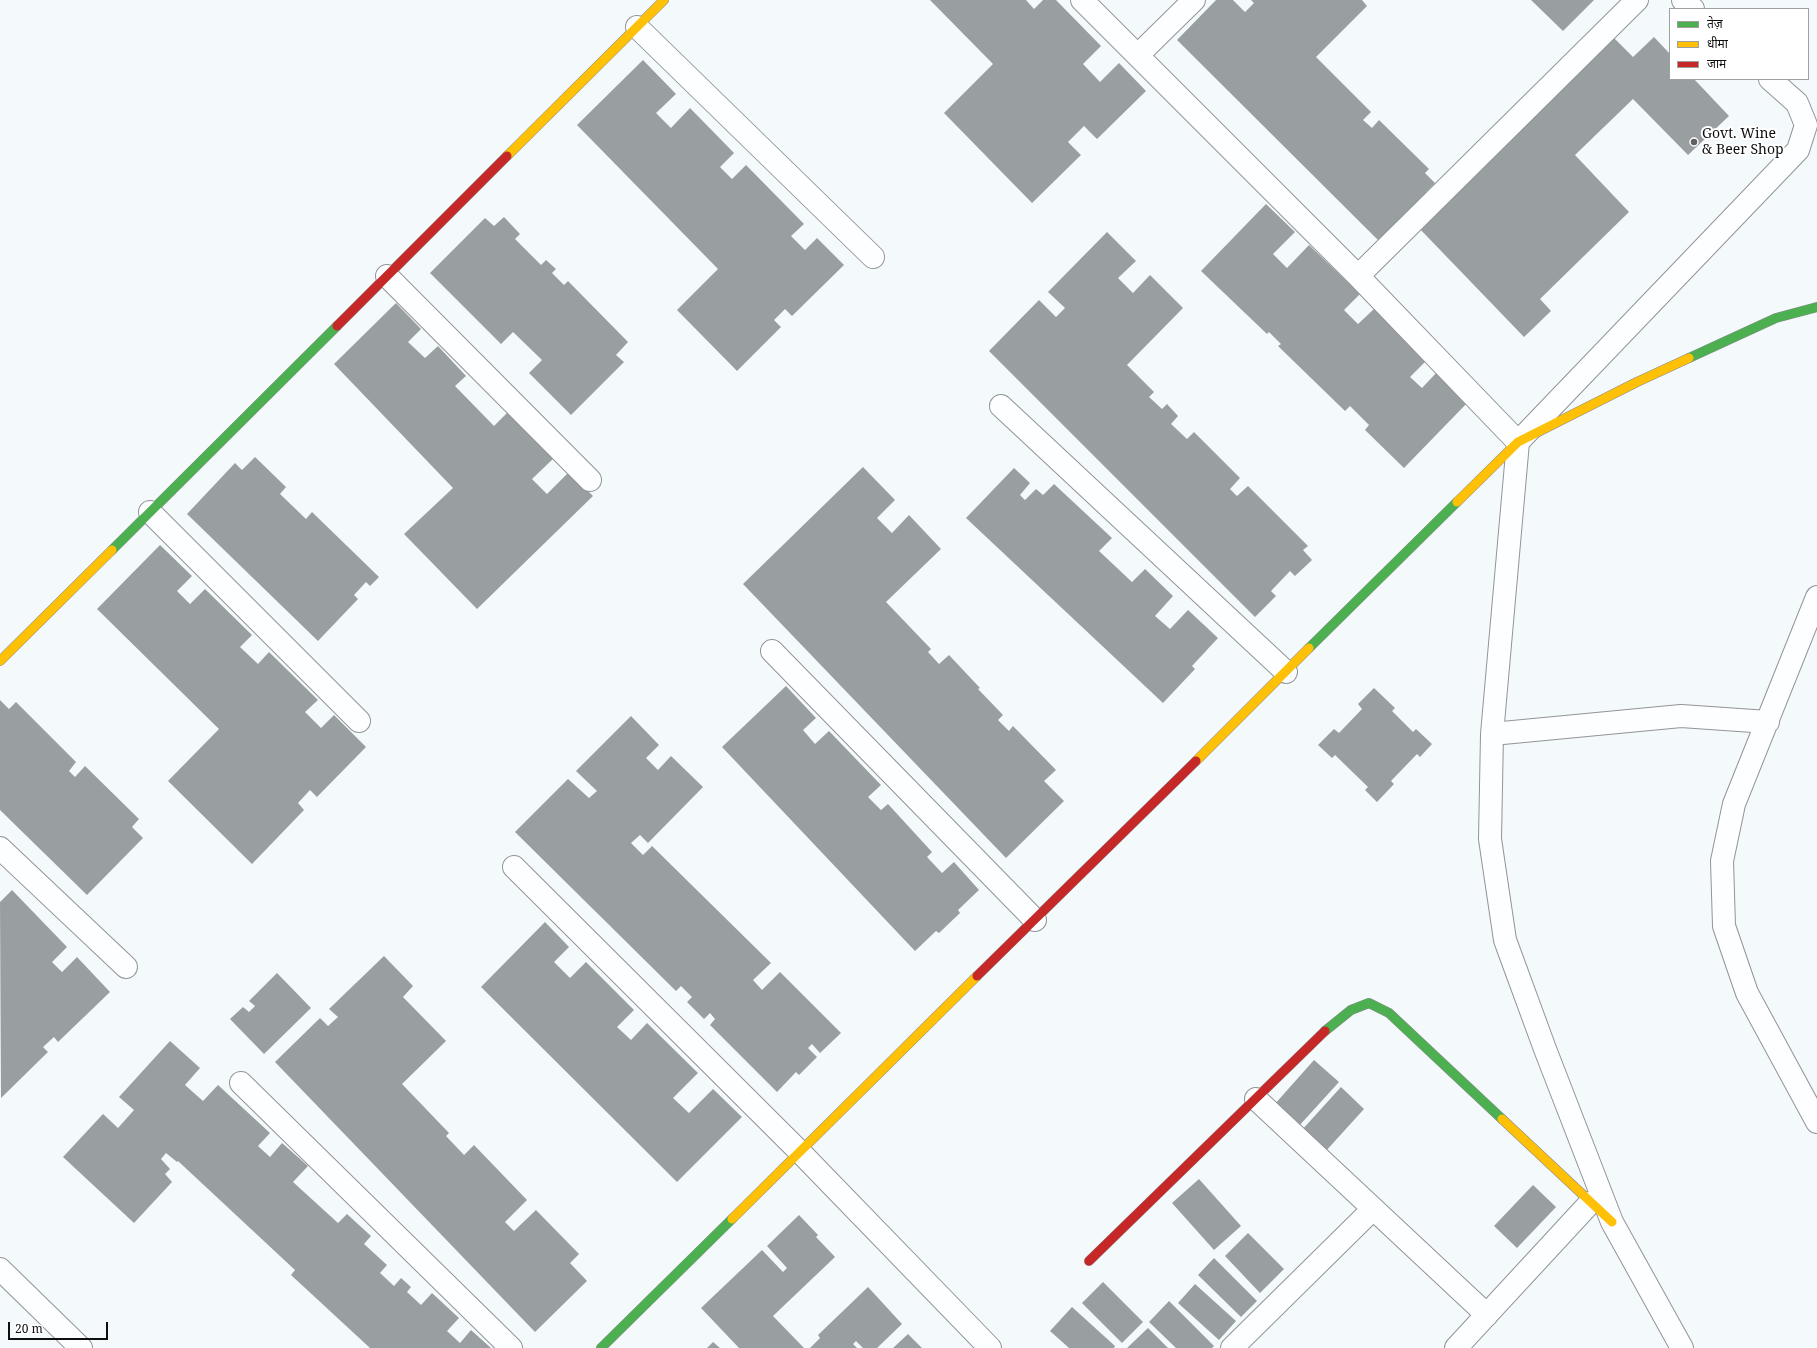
<!DOCTYPE html>
<meta charset="utf-8">
<style>
body{margin:0}
#map{position:relative;width:1817px;height:1348px;overflow:hidden;background:#f4f9fc;font-family:"Noto Serif","Noto Sans Devanagari",serif}
canvas{display:block}
.legend{position:absolute;left:1669px;top:8px;width:140px;height:72px;box-sizing:border-box;background:#fff;border:1px solid #9f9f9f;margin:0;padding:5px 7px;list-style:none;font-size:12px;color:#0f0f0f}
.legend li{display:flex;align-items:center;gap:8px;height:20px}
.legend b{width:20px;border:1px solid #9f9f9f}
.scale{position:absolute;left:8px;top:1322px;width:100px;height:18px;box-sizing:border-box;border:2px solid #0f0f0f;border-top:0;padding-left:5px;font-size:12px;line-height:14px;white-space:nowrap;color:#0f0f0f;-webkit-text-stroke:3px #fff;paint-order:stroke}
</style>
<div id="map">
<canvas width="1817" height="1348"></canvas>
<ul class="legend">
<li><b style="height:5px;background:#4caf50"></b>तेज़</li>
<li><b style="height:5px;background:#ffc107"></b>धीमा</li>
<li><b style="height:5px;background:#c62828"></b>जाम</li>
</ul>
<div class="scale">20 m</div>
</div>
<script>
const ctx = document.querySelector('canvas').getContext('2d');
ctx.lineJoin = 'round';
function paint(path, color) {
  ctx.fillStyle = color;
  ctx.fill(path, 'evenodd');
}
function toPath(rows) {
  const path = new Path2D();
  for (const r of rows) {
    path.moveTo(r[0], r[1]);
    for (let i = 2; i < r.length; i += 2) path.lineTo(r[i], r[i + 1]);
  }
  return path;
}
function strokePath(path, color, width, dash) {
  ctx.strokeStyle = color;
  ctx.lineWidth = width;
  ctx.lineCap = dash ? 'butt' : 'round';
  ctx.setLineDash(dash || []);
  ctx.stroke(path);
}
function drawText(font, color, halo, rows, align = 'center') {
  ctx.font = font + ' "Noto Serif",serif';
  ctx.lineWidth = 4;
  ctx.setLineDash([]);
  ctx.textBaseline = 'middle';
  ctx.strokeStyle = halo;
  ctx.fillStyle = color;
  for (const [text, x, y, turn = 0] of rows) {
    ctx.save();
    ctx.translate(x, y);
    ctx.rotate((+turn || 0) * Math.PI / 180);
    ctx.textAlign = isNaN(turn) ? turn : align;
    if (halo) ctx.strokeText(text, 0, 0);
    ctx.fillText(text, 0, 0);
    ctx.restore();
  }
}
paint(toPath([
 [930,0,1026,0,1034,9,1043,0,1056,0,1101,46,1083,64,1100,82,1119,63,1146,91,1097,139,1084,126,1068,142,1081,155,1032,203,944,113,993,64],
 [1216,0,1233,0,1245,12,1254,3,1251,0,1362,0,1367,6,1316,57,1371,112,1363,120,1372,128,1379,120,1429,169,1425,173,1435,183,1426,192,1429,195,1381,243,1177,40],
 [1531,0,1594,0,1563,31],
 [1613,37,1633,57,1654,37,1670,54,1670,79,1694,79,1729,116,1688,155,1633,99,1575,155,1629,212,1540,299,1551,311,1524,337,1417,226],
 [643,60,676,94,656,113,671,128,690,108,734,153,720,167,732,179,746,165,804,224,791,236,805,250,817,238,844,265,792,316,785,309,774,320,781,327,737,371,677,310,718,269,577,125],
 [1266,204,1295,232,1273,254,1287,268,1309,245,1360,294,1344,310,1358,324,1374,309,1427,360,1410,377,1422,388,1438,371,1469,401,1404,468,1365,430,1369,425,1350,406,1345,411,1278,346,1281,344,1269,332,1267,334,1201,271],
 [504,217,520,234,515,239,541,265,546,260,556,269,552,273,564,285,568,281,628,342,616,355,624,362,571,415,529,373,542,360,513,332,501,344,430,273,485,218,494,226],
 [1107,232,1136,261,1118,278,1133,293,1150,275,1183,308,1127,365,1154,392,1149,397,1162,409,1167,404,1178,416,1171,424,1187,439,1194,432,1240,478,1230,489,1237,496,1248,486,1308,546,1303,550,1312,560,1295,576,1290,571,1271,591,1276,596,1255,617,989,351,1039,300,1056,317,1065,308,1048,292],
 [396,303,421,329,408,342,425,358,438,346,466,376,455,386,494,426,510,410,555,457,532,479,547,494,569,472,593,496,477,609,404,534,453,488,334,364],
 [255,457,286,487,280,494,306,519,312,512,379,577,370,586,366,582,354,595,358,599,318,641,187,514,235,463,242,470],
 [863,467,895,500,877,518,892,533,909,515,941,549,886,602,931,649,928,652,939,664,949,655,980,688,978,689,1003,715,998,720,1009,731,1013,726,1056,770,1044,781,1064,801,1006,858,743,584],
 [1014,468,1030,483,1020,495,1025,500,1036,489,1043,495,1054,484,1112,538,1099,551,1132,582,1145,569,1173,596,1155,616,1170,629,1188,610,1218,638,1192,666,1195,669,1163,703,966,518],
 [160,545,192,576,177,591,190,604,205,589,252,635,240,647,258,664,269,652,318,700,305,712,321,728,334,715,366,747,317,797,310,790,298,803,304,810,252,864,168,781,219,729,97,609],
 [786,686,816,718,803,730,815,744,829,731,881,785,868,797,881,810,888,804,932,852,927,857,942,873,954,862,979,890,958,910,960,913,939,933,936,931,915,951,722,747],
 [1374,688,1395,708,1392,711,1413,732,1416,729,1432,744,1420,757,1417,754,1391,781,1394,784,1377,802,1365,790,1368,787,1335,755,1332,758,1318,745,1334,729,1339,733,1362,709,1358,704],
 [0,700,9,709,16,702,76,762,69,771,75,777,85,766,139,819,132,827,143,838,87,895,0,810],
 [631,716,659,745,646,758,658,770,671,756,703,787,648,843,640,835,631,843,643,855,652,846,771,963,753,980,762,990,780,972,841,1033,820,1053,812,1044,808,1048,817,1057,799,1075,796,1072,777,1092,710,1025,715,1019,710,1013,704,1019,687,1002,692,997,681,986,676,991,515,832,568,779,589,798,597,791,576,771],
 [12,890,67,947,52,962,62,972,77,957,110,992,58,1042,54,1037,43,1047,48,1052,1,1098,0,902],
 [545,922,569,947,554,962,570,978,586,962,634,1010,617,1027,631,1040,647,1023,698,1073,673,1098,689,1113,713,1089,742,1117,677,1182,481,987],
 [384,956,413,986,403,997,446,1041,402,1084,449,1133,446,1136,464,1155,474,1145,527,1200,505,1222,514,1231,536,1210,579,1254,570,1263,587,1281,535,1332,275,1062,320,1018,328,1026,338,1017,329,1009],
 [277,973,311,1008,264,1054,230,1019,243,1007,249,1012,255,1006,249,1001],
 [170,1041,200,1068,185,1085,203,1101,218,1085,270,1133,258,1146,270,1157,282,1143,308,1166,293,1182,338,1223,347,1214,371,1236,364,1244,387,1265,380,1273,394,1286,401,1278,411,1287,407,1292,421,1305,432,1293,459,1318,447,1331,460,1343,471,1330,491,1348,370,1348,291,1275,295,1270,178,1161,177,1162,166,1153,161,1159,170,1169,165,1174,172,1182,134,1223,63,1157,103,1114,118,1128,134,1110,119,1097],
 [1314,1060,1339,1082,1298,1127,1274,1105],
 [1341,1087,1364,1109,1325,1152,1301,1131],
 [1199,1179,1241,1226,1214,1250,1172,1203],
 [1533,1185,1556,1207,1517,1248,1494,1226],
 [799,1215,818,1235,816,1237,835,1257,773,1316,804,1348,739,1348,701,1308,762,1250,783,1272,787,1268,767,1246],
 [1248,1233,1284,1269,1260,1293,1225,1256],
 [1214,1258,1257,1301,1241,1317,1198,1275],
 [1103,1282,1143,1322,1122,1343,1082,1303],
 [1195,1284,1236,1321,1219,1340,1178,1303],
 [868,1287,902,1324,877,1348,863,1348,856,1341,853,1344,857,1348,810,1348,820,1338,818,1335],
 [1169,1301,1214,1346,1212,1348,1176,1348,1149,1322],
 [1072,1307,1115,1346,1114,1348,1069,1348,1050,1331],
 [1148,1328,1168,1348,1127,1348],
 [908,1334,922,1348,893,1348],
 [713,1342,720,1348,707,1348]
]), '#999ea0');
const street = toPath([
 [1082,0,1358,276,1518,442],
 [1683,0,1693,9],
 [637,27,873,257],
 [1138,55,1194,0],
 [387,276,590,480],
 [1358,276,1637,0],
 [1001,406,1286,672],
 [150,512,359,721],
 [1817,597,1734,804,1722,861,1724,926,1747,993,1817,1122],
 [772,651,1035,920],
 [1492,734,1681,716,1768,722],
 [0,848,126,967],
 [514,867,800,1152,990,1348],
 [241,1083,511,1348],
 [1256,1099,1487,1315],
 [0,1269,81,1348],
 [1232,1348,1373,1209],
 [1456,1348,1590,1203],
 [1682,1348,1612,1222,1545,1049,1505,940,1490,839,1492,734,1518,442,1798,150,1806,125,1797,103,1770,79]
]);
const fast = toPath([
 [1689,358,1776,318,1817,307],
 [112,550,337,326],
 [1309,648,1457,502],
 [1325,1031,1351,1010,1369,1003,1389,1013,1502,1119],
 [601,1348,732,1219]
]);
const slow = toPath([
 [507,156,664,0],
 [1457,502,1518,442,1637,382,1689,358],
 [0,661,112,550],
 [1196,761,1309,648],
 [1502,1119,1612,1222],
 [732,1219,977,976]
]);
const jam = toPath([
 [337,326,507,156],
 [977,976,1196,761],
 [1089,1261,1325,1031]
]);
strokePath(street, '#929496', 24);
strokePath(fast, '#898b8c', 10);
strokePath(slow, '#898b8c', 10);
strokePath(jam, '#898b8c', 10);
strokePath(street, '#fdfeff', 22);
strokePath(fast, '#4caf50', 9);
strokePath(slow, '#ffc107', 9);
strokePath(jam, '#c62828', 9);
for (const [x, y, r, color] of [
 [1694,142,4,"#5f6162"]
]) {
  const dot = new Path2D();
  dot.arc(x, y, r, 0, 2 * Math.PI);
  ctx.fillStyle = color;
  ctx.fill(dot);
  strokePath(dot, '#fff', 1.5);
}
drawText('14px', '#0f0f0f', '#fff', [
 ["Govt. Wine",1702,134],
 ["& Beer Shop",1702,150]
], 'left');
</script>
